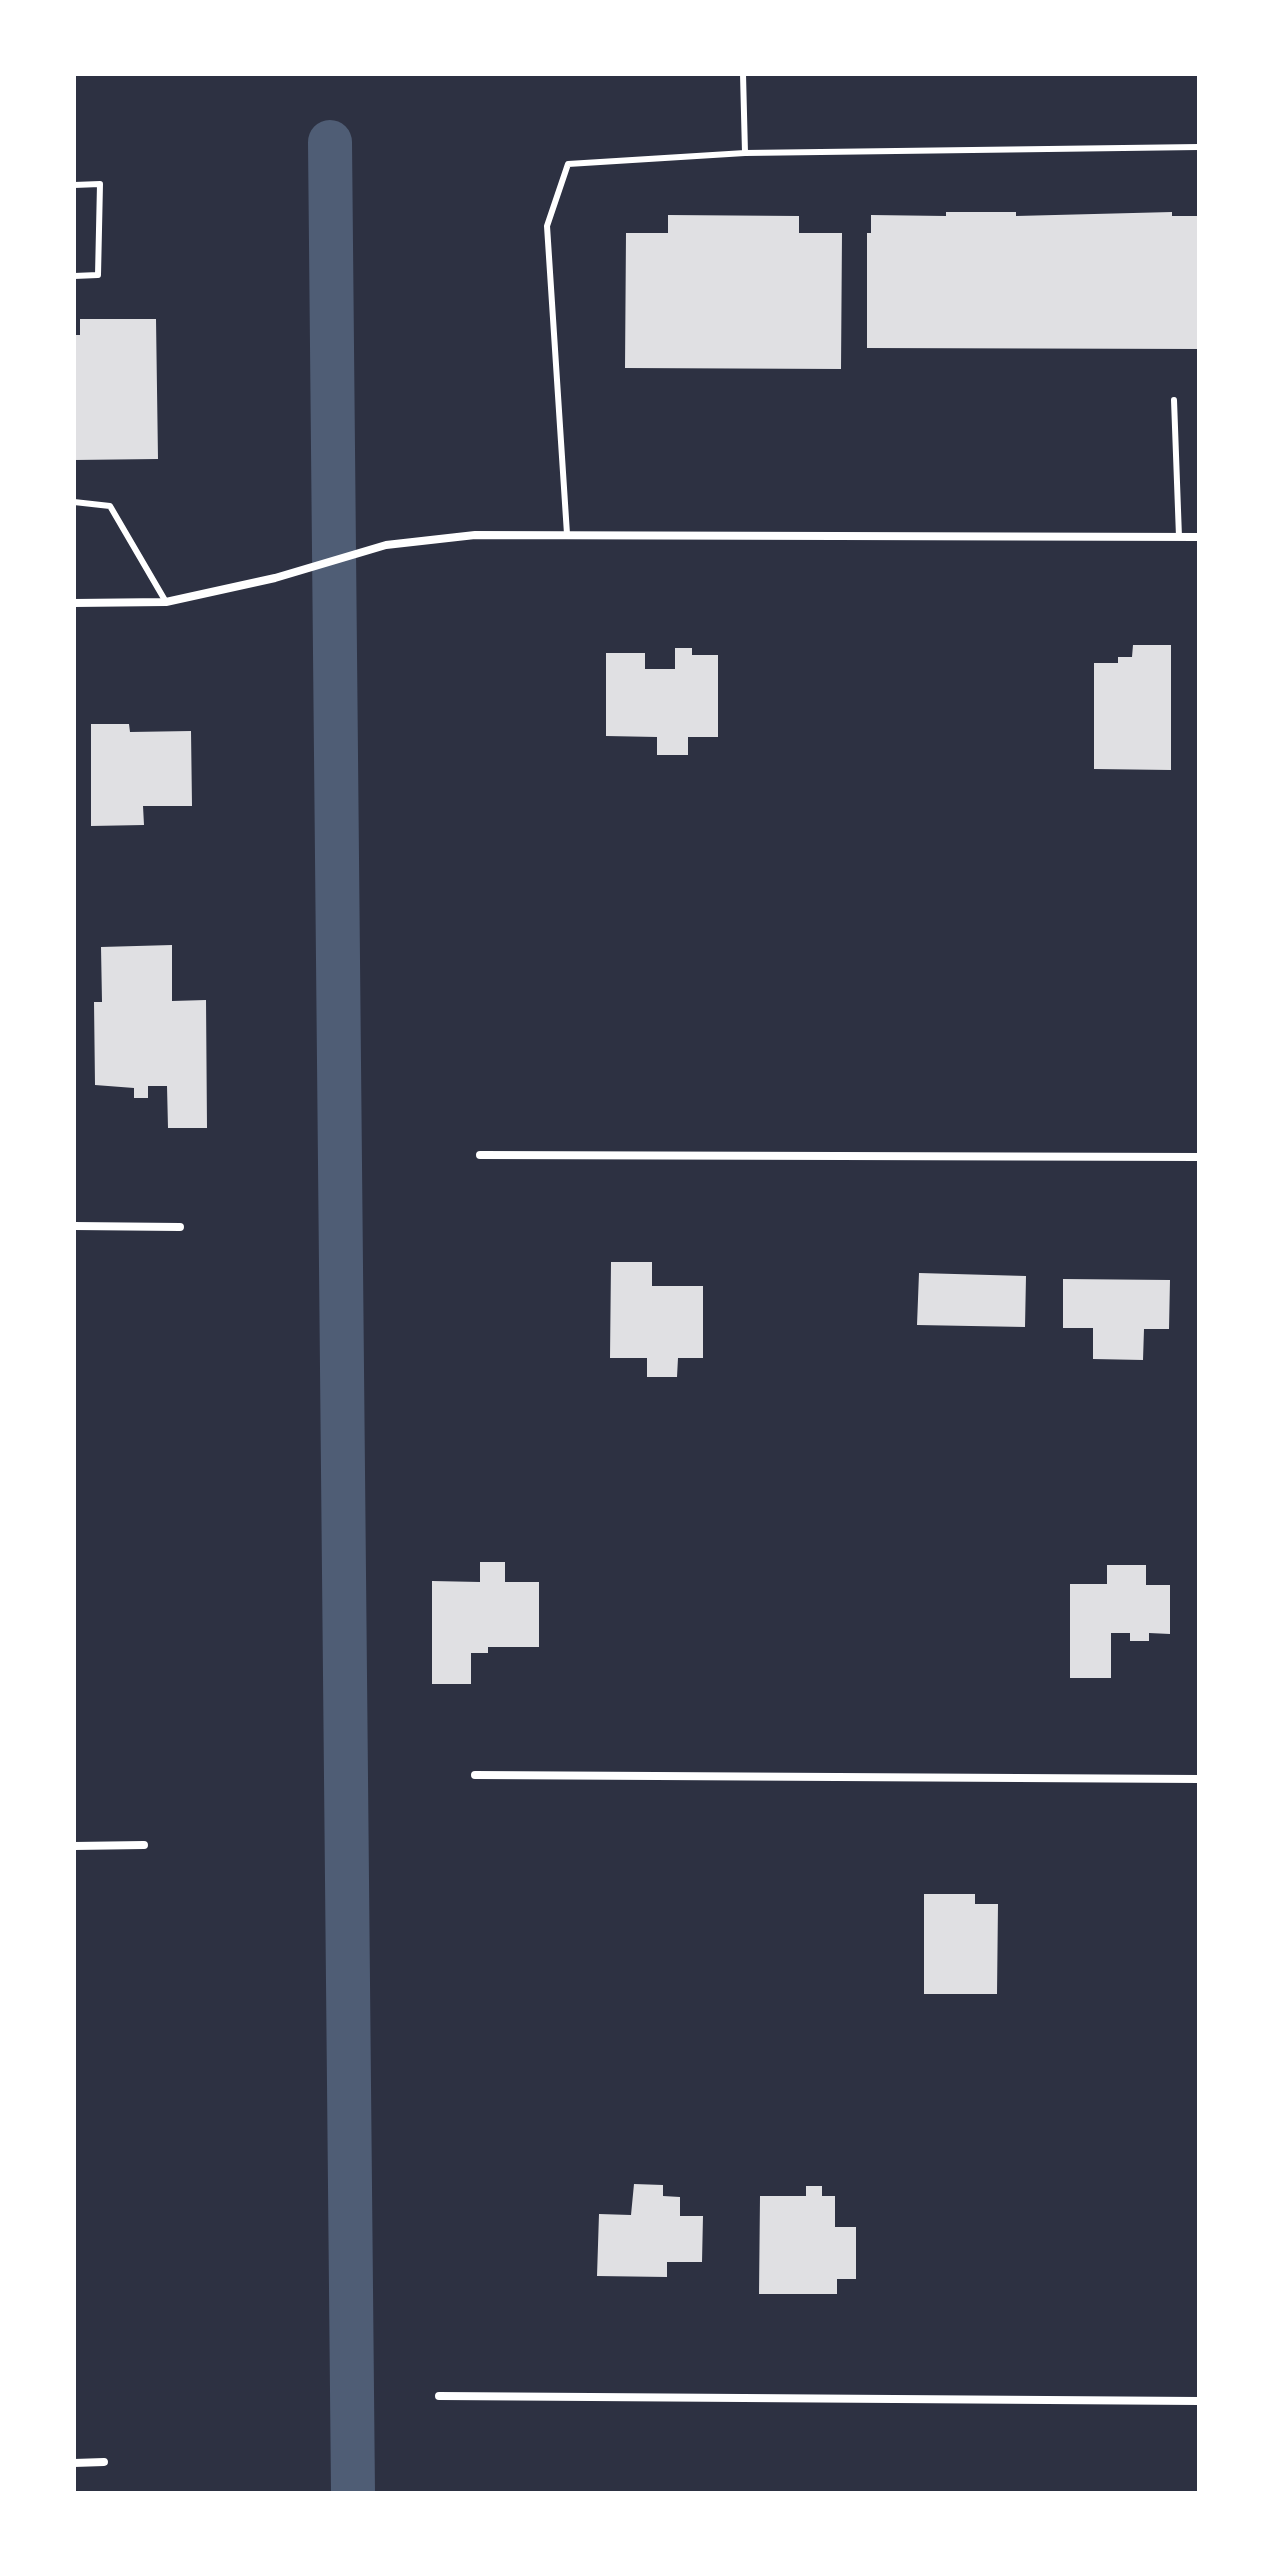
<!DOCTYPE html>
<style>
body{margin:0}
#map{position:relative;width:1273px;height:2567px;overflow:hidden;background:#2d3142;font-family:Manrope,sans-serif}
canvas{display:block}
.frame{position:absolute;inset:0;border:76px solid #fff;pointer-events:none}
</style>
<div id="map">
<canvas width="1273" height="2567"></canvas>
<div class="frame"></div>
</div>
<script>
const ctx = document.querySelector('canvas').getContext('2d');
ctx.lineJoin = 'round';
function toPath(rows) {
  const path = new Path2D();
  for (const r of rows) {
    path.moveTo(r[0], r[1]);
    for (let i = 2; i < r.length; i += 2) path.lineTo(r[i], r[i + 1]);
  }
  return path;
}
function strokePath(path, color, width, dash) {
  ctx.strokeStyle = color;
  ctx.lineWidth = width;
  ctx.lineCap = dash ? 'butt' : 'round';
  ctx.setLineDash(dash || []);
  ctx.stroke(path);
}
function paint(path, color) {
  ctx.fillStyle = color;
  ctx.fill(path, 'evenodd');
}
strokePath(toPath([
 [330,142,353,2493]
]), '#4f5d75', 44);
paint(toPath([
 [946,212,1016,212,1016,216,1172,212,1172,216,1199,216,1199,349,867,348,867,233,871,233,871,215,946,216],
 [668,215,799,216,799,233,842,233,841,369,625,368,626,233,668,233],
 [80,319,156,319,158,459,74,460,74,335,80,335],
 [1133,645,1171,645,1171,770,1094,769,1094,663,1118,663,1118,657,1132,657],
 [675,648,692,648,692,655,718,655,718,737,688,737,688,755,657,755,657,737,606,736,606,653,645,653,645,669,675,669],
 [91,724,129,724,130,732,191,731,192,806,143,806,144,825,91,826],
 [172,945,172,1001,206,1000,207,1128,168,1128,167,1086,148,1086,148,1098,134,1098,134,1088,95,1085,94,1002,102,1002,101,947],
 [611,1262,652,1262,652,1286,703,1286,703,1358,678,1358,677,1377,647,1377,647,1358,610,1358],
 [919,1273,1026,1276,1025,1327,917,1325],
 [1063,1279,1170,1280,1169,1329,1144,1329,1143,1360,1093,1359,1093,1328,1063,1328],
 [480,1562,505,1562,505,1582,539,1582,539,1647,488,1647,488,1653,471,1653,471,1684,432,1684,432,1581,480,1582],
 [1107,1565,1146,1565,1146,1585,1170,1585,1170,1634,1149,1633,1149,1641,1130,1641,1130,1633,1111,1633,1111,1678,1070,1678,1070,1584,1107,1584],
 [924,1894,975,1894,975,1904,998,1904,997,1994,924,1994],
 [634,2184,663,2185,663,2196,680,2197,680,2216,703,2216,702,2262,667,2262,667,2277,597,2276,599,2214,631,2215],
 [806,2186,822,2186,822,2196,835,2196,835,2227,856,2227,856,2279,837,2279,837,2294,759,2294,760,2196,806,2196]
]), '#e0e0e3');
strokePath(toPath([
 [743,74,745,153,1199,147],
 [74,185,100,184,98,275,74,276],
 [1174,400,1179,537],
 [74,502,110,506,166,602],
 [567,534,547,226,568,164,745,153]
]), '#fff', 6);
strokePath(toPath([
 [74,603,166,602,275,578,386,545,475,535,1199,537],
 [480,1155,1199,1157],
 [74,1226,180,1227],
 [475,1775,1199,1779],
 [74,1846,144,1845],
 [439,2396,1199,2401],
 [74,2463,104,2462]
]), '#fff', 8);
</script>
